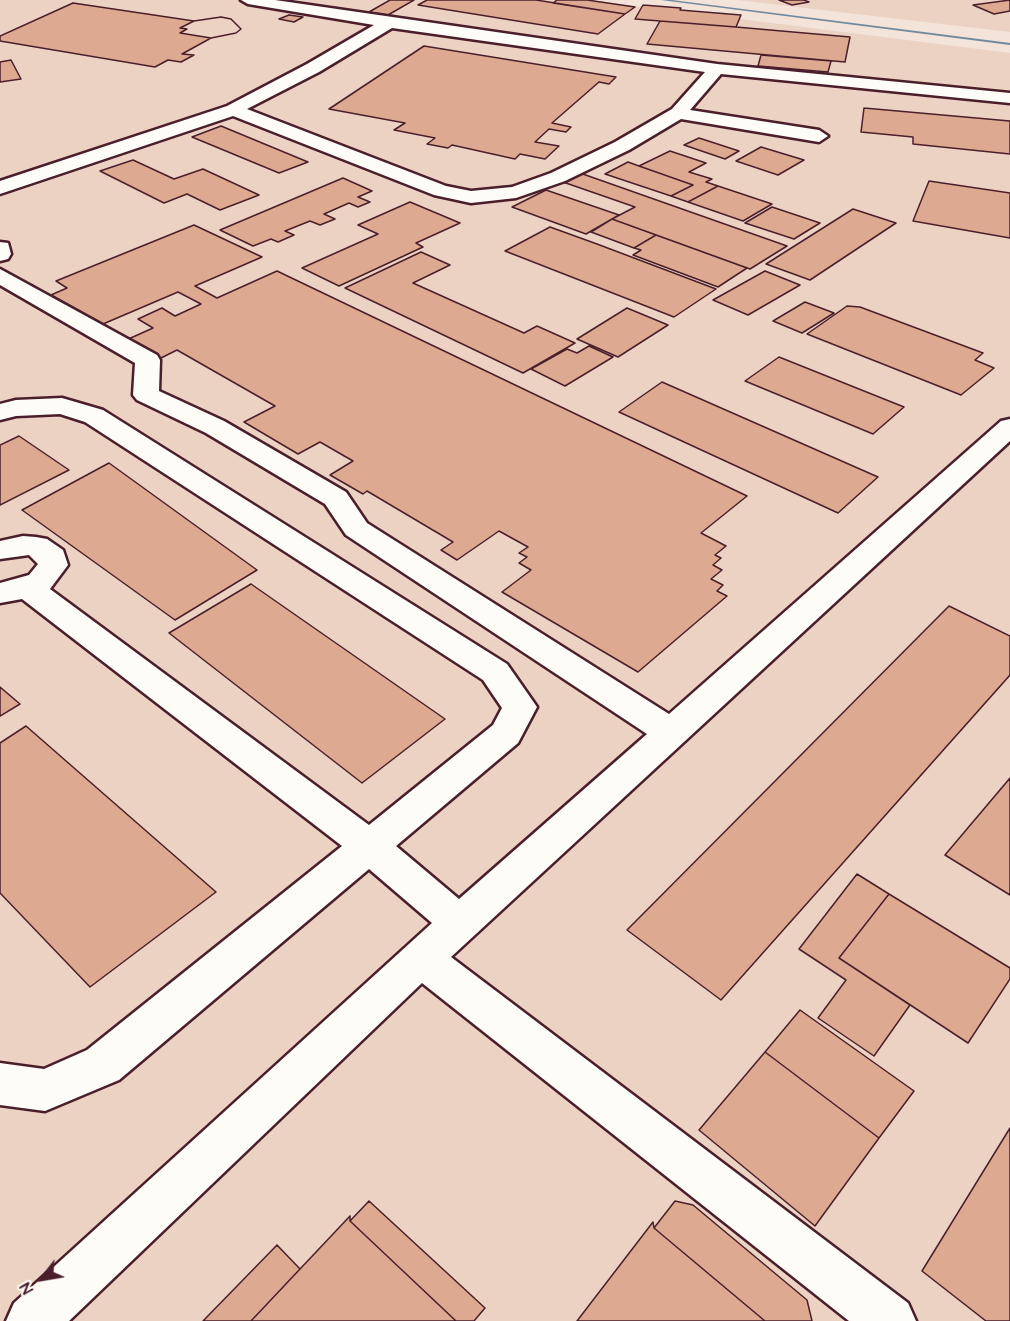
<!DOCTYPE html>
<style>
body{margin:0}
#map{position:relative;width:1010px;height:1321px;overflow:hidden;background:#f3e3d8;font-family:"Architects Daughter",sans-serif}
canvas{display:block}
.north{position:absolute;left:12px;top:1249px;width:60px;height:60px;-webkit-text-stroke:4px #fdfcf7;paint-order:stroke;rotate:239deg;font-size:16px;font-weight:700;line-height:24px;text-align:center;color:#4a1f2b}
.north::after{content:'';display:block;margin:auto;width:21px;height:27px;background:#4a1f2b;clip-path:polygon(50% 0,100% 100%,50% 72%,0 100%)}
</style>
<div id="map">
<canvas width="1010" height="1321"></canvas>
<div class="north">N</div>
</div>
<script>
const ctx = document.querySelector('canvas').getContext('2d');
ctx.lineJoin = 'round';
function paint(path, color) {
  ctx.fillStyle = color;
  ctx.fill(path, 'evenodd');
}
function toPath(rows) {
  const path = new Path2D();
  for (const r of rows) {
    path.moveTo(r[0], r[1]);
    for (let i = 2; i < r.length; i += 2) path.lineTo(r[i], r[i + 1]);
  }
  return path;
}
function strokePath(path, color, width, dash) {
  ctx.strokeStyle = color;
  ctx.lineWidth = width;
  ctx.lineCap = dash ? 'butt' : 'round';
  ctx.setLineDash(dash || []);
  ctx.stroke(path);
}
paint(toPath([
 [0,0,589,0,1010,53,1010,1321,0,1321],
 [737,0,1010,0,1010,32]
]), '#ecd2c3');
paint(toPath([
 [661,0,672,0,1010,43,1010,45,661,0]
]), '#6f899e');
const building = toPath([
 [390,0,414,0,388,15,369,12,390,0],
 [427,0,536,0,625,14,598,34,418,5,427,0],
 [557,0,587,0,635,7,625,14,553,3,557,0],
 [779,0,804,0,809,2,792,5,779,0],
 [1010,0,1010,11,994,14,973,5,1010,0],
 [73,3,194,21,221,17,231,19,241,29,236,33,211,38,182,54,194,55,181,62,168,60,155,67,0,41,0,36,73,3],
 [643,5,681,8,680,10,741,15,736,27,635,19,643,5],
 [289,15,303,17,294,22,279,19,289,15],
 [221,17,231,19,241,29,236,33,211,38,180,33,187,29,180,28,194,21,221,17],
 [660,21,736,27,850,37,845,62,647,44,660,21],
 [424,46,616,77,609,84,599,82,552,123,571,127,566,132,549,129,535,142,559,146,545,159,520,154,515,159,452,145,448,148,427,144,435,138,394,130,405,123,329,109,424,46],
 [761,55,831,61,828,72,758,66,761,55],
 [11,60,21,79,0,82,0,62,11,60],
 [864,108,1010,121,1010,154,913,144,913,137,861,132,864,108],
 [221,126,308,162,279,173,192,137,221,126],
 [699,138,739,151,725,159,684,145,699,138],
 [761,147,804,160,778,175,736,161,761,147],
 [670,151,706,163,689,172,712,179,706,182,718,186,688,202,671,196,693,185,639,166,670,151],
 [133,160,174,179,203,169,259,195,220,210,187,194,164,203,100,171,133,160],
 [628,162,639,166,693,185,671,196,605,174,628,162],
 [580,173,787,246,750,269,612,219,635,207,563,182,580,173],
 [343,178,372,191,358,197,370,202,358,207,349,203,324,214,335,219,320,225,310,221,285,231,294,235,278,242,271,239,253,246,220,230,343,178],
 [929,181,1010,193,1010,238,913,221,929,181],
 [718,186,772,204,743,221,688,202,718,186],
 [546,190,619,215,586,234,512,207,546,190],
 [410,202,460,223,416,243,423,247,339,286,302,268,378,234,358,225,410,202],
 [772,207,820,223,794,239,745,223,772,207],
 [853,209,896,223,810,280,766,264,853,209],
 [612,219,656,235,634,248,591,232,612,219],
 [194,225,262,257,195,286,217,298,277,271,747,496,701,533,726,546,715,555,721,558,713,565,722,570,711,579,723,585,717,591,727,596,638,672,502,592,531,570,519,563,527,557,519,553,528,547,499,531,457,560,441,550,453,542,367,491,363,494,330,475,353,461,320,442,298,454,244,422,275,406,177,350,157,360,124,341,153,328,138,319,162,308,175,316,201,304,178,292,103,324,51,295,67,288,56,281,194,225],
 [550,227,597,244,716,289,674,317,505,251,550,227],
 [656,235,747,268,718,287,633,255,641,250,634,248,656,235],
 [421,252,450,265,413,283,524,333,537,326,575,343,523,373,345,288,421,252],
 [765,271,800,285,748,315,713,300,765,271],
 [805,302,834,313,802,333,773,321,805,302],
 [847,306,860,307,983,353,975,360,994,368,961,395,807,334,847,306],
 [627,308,668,325,618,357,577,339,627,308],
 [589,346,613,357,565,386,531,369,567,349,577,353,589,346],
 [779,357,904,407,873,434,745,381,779,357],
 [662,382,878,477,838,513,619,412,662,382],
 [19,436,69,470,0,505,0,445,19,436],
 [109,463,257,570,175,620,22,510,109,463],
 [251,584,445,719,362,783,169,633,251,584],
 [949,606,1010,636,1010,675,721,1000,627,930,949,606],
 [0,687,20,704,0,716,0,687],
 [26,726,216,892,90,987,0,893,0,743,26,726],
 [1010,778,1010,895,945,855,1010,778],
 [857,874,889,894,839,958,910,1005,874,1056,818,1018,846,980,799,949,857,874],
 [889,894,1010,968,1010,979,968,1043,839,958,889,894],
 [800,1010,914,1091,879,1138,765,1052,800,1010],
 [765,1052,879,1138,815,1226,699,1130,765,1052],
 [1010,1128,1010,1321,986,1321,922,1271,1010,1128],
 [369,1201,485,1308,474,1321,456,1321,350,1221,369,1201],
 [675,1201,693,1205,807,1300,812,1321,765,1321,654,1228,675,1201],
 [350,1216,350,1221,456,1321,251,1321,350,1216],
 [653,1222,654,1228,765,1321,577,1321,653,1222],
 [277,1245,300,1269,251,1321,203,1321,277,1245]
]);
paint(building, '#ddaa91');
strokePath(building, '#4a1f2b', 1.5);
const minor = toPath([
 [241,0,275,0,717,64,1010,93,1010,103,721,74,690,110,819,130,828,136,819,142,681,119,629,150,565,181,516,198,471,203,434,195,233,116,0,194,0,181,227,106,307,64,374,25,248,4,241,0],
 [392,28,705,72,672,109,615,142,551,173,512,187,471,191,446,186,247,109,319,72,392,28],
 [0,242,8,243,11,254,8,259,0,261,0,242],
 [0,269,157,355,160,360,159,391,224,421,346,492,367,523,669,714,1001,421,1010,419,1010,441,451,957,908,1303,916,1321,849,1321,422,983,69,1321,6,1321,14,1303,432,923,369,869,119,1080,45,1111,0,1105,0,1063,44,1069,87,1050,342,846,22,599,0,603,0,583,29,575,38,564,29,555,0,559,0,541,23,536,36,537,47,539,63,550,68,565,50,589,369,825,493,725,502,708,483,680,85,422,60,414,16,416,0,420,0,404,16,400,62,398,103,410,507,664,537,707,518,743,396,846,459,899,647,734,346,535,325,504,206,433,137,400,133,395,135,363,0,285,0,269]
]);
strokePath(minor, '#4a1f2b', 5);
paint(minor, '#fdfcf7');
</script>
